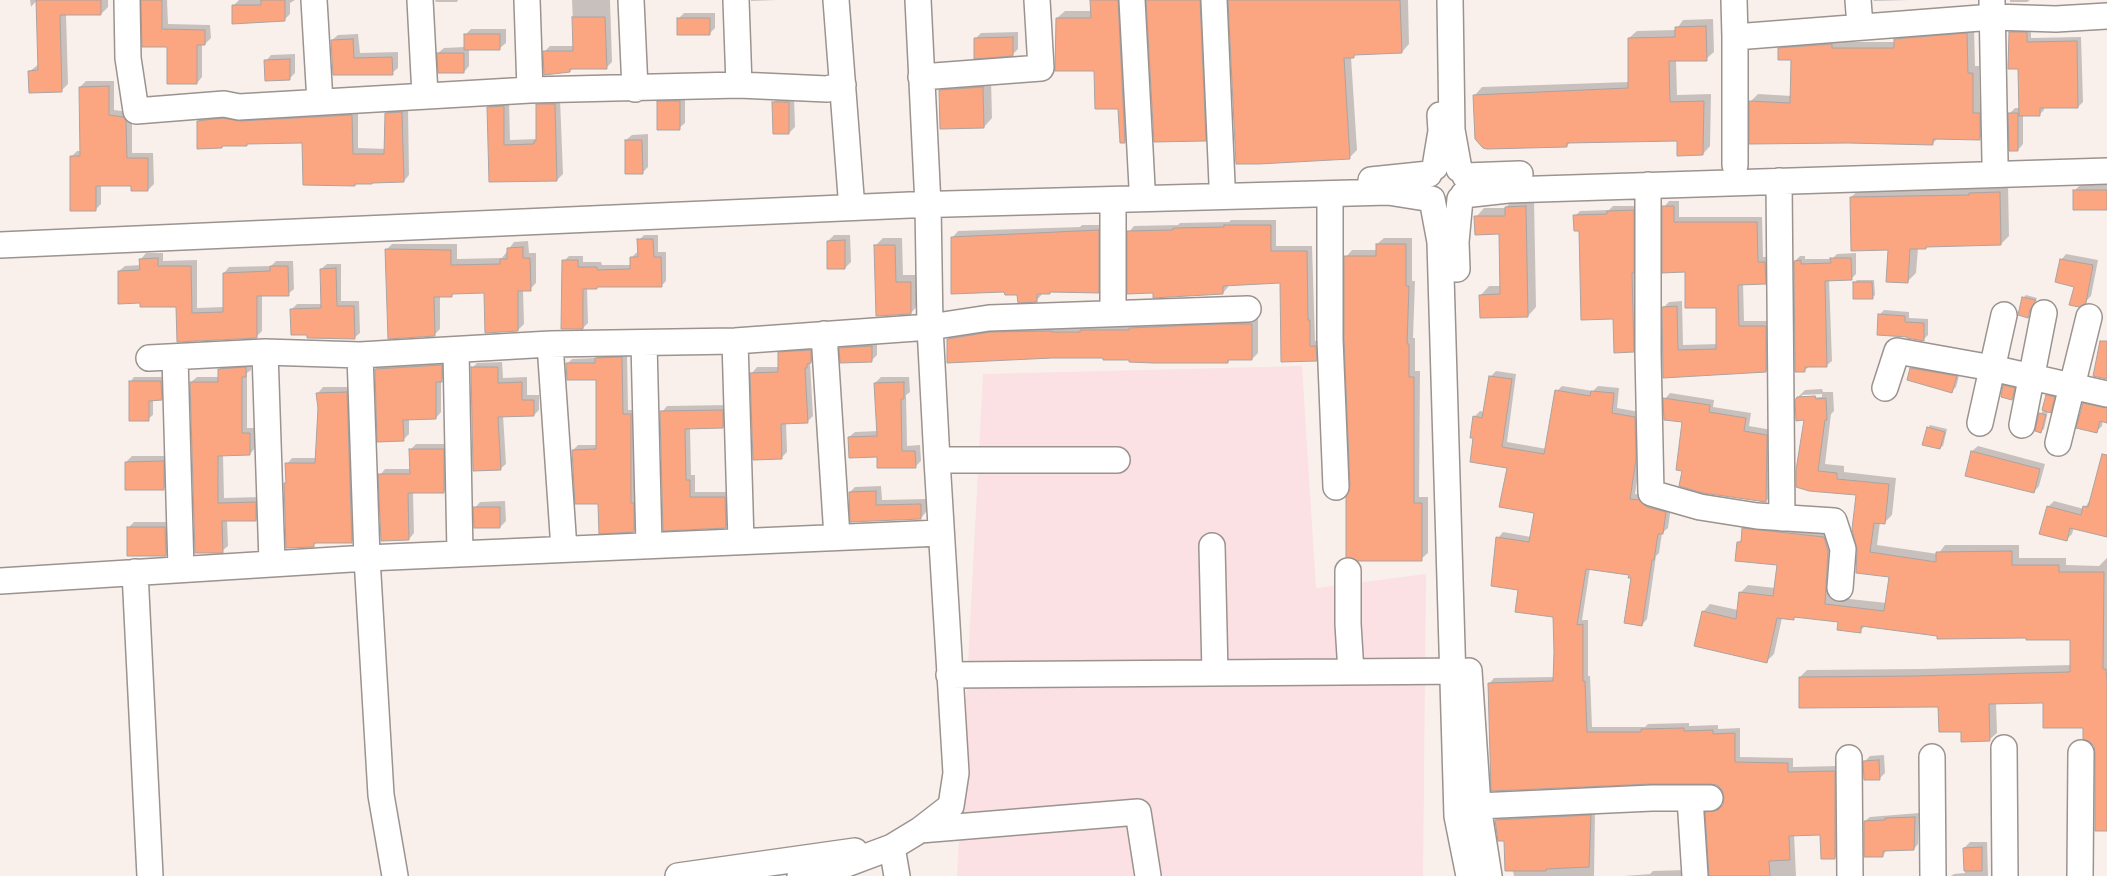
<!DOCTYPE html>
<style>
body{margin:0}
canvas{display:block;background:#f9f0ec}
</style>
<canvas width="2107" height="876"></canvas>
<script>
const ctx = document.querySelector('canvas').getContext('2d');
ctx.lineJoin = 'round';
function paint(path, color) {
  ctx.fillStyle = color;
  ctx.fill(path, 'evenodd');
}
function toPath(rows) {
  const path = new Path2D();
  for (const r of rows) {
    path.moveTo(r[0], r[1]);
    for (let i = 2; i < r.length; i += 2) path.lineTo(r[i], r[i + 1]);
  }
  return path;
}
function strokePath(path, color, width, dash) {
  ctx.strokeStyle = color;
  ctx.lineWidth = width;
  ctx.lineCap = dash ? 'butt' : 'round';
  ctx.setLineDash(dash || []);
  ctx.stroke(path);
}
paint(toPath([
 [1302,366,1316,588,1426,574,1423,876,957,876,983,374]
]), '#fbe0e4');
paint(toPath([
 [30,0,37,0,31,7],
 [37,0,108,0,108,7,101,14,66,14,68,84,61,91,30,71,39,64],
 [143,0,167,0,168,24,210,25,211,38,205,44,202,44,202,77,197,83,168,45],
 [239,0,295,0,290,3,290,14,284,20,233,6],
 [435,0,458,0,457,2,436,2],
 [572,0,610,0,612,62,607,67,573,68,570,71,544,52,550,46,574,46],
 [751,0,777,0,751,1],
 [1091,0,1125,0,1132,134,1125,141,1119,107,1057,18,1065,11,1092,11],
 [1148,0,1207,0,1213,132,1205,140],
 [1230,0,1408,0,1409,44,1402,52,1356,53,1351,57,1357,150,1349,158],
 [1873,0,1909,0,1874,1],
 [2010,0,2030,0,2027,2,2010,2],
 [684,13,715,13,715,28,710,33,678,19],
 [1713,19,1714,52,1706,59,1676,60,1677,95,1711,94,1710,146,1703,154,1678,140,1571,141,1567,146,1475,95,1482,87,1629,82,1629,38,1637,31,1676,30,1683,20],
 [1974,27,1975,66,1979,66,1980,107,1986,107,1987,131,1980,138,1938,138,1932,144,1751,101,1758,94,1792,96,1792,59,1779,49,1786,41,1838,37,1838,42,1895,42,1903,32],
 [2015,28,2031,28,2031,38,2081,37,2083,102,2078,107,2044,107,2044,110,2039,115,2023,115,2023,144,2018,150,2010,113,2015,108,2020,108,2019,67,2010,32],
 [471,29,506,29,506,43,500,48,469,49,469,66,464,72,438,53,444,48,465,47,465,35],
 [1018,32,1018,49,1013,54,975,39,981,33],
 [358,34,360,53,398,52,398,68,392,73,334,73,332,40,338,35],
 [295,54,295,73,289,79,266,61,271,55],
 [991,79,992,118,984,127,940,91,949,82],
 [86,81,114,81,114,110,129,112,132,115,132,153,153,153,154,184,148,190,132,184,101,185,101,204,95,210,71,157,77,151,81,151,80,87],
 [664,96,685,96,685,123,679,128,658,102],
 [779,97,794,97,795,127,789,133,773,103],
 [543,99,560,99,563,174,557,180,490,180,488,107,494,102,509,101,510,140,538,139,537,105],
 [408,107,409,175,404,181,357,183,355,185,303,142,248,143,223,145,221,147,198,121,204,115,358,110,358,148,386,149,386,113,392,108],
 [648,134,648,167,642,173,626,140,632,135],
 [2008,184,2009,236,2001,244,1928,246,1926,248,1918,248,1916,273,1908,281,1889,248,1851,197,1860,189],
 [2080,185,2107,185,2107,208,2074,191],
 [1515,198,1534,198,1536,307,1528,316,1481,295,1489,286,1501,286,1500,233,1476,217,1484,208,1505,208],
 [1669,201,1679,201,1679,217,1762,217,1763,257,1770,257,1771,278,1765,283,1743,283,1744,321,1771,321,1771,365,1766,371,1664,377,1664,307,1669,302,1682,301,1683,345,1718,344,1717,306,1686,271,1664,207],
 [1613,206,1638,206,1638,346,1633,351,1614,318,1575,216,1580,211,1609,210],
 [1231,220,1276,220,1276,246,1312,246,1315,341,1321,341,1322,354,1316,360,1282,281,1228,284,1228,287,1223,293,1154,292,1129,232,1134,226,1178,225,1180,223,1229,222],
 [1082,225,1104,225,1104,285,1098,291,1051,291,1049,293,1043,293,1036,301,1019,294,952,238,958,231,1080,227],
 [644,235,658,235,658,252,666,252,666,281,661,286,598,286,597,288,587,288,588,323,583,328,564,261,569,256,583,256,583,262,601,262,602,265,631,265,631,258,636,253,639,252,639,240],
 [834,235,850,235,851,262,845,268,828,241],
 [883,238,902,238,903,275,918,275,918,305,911,313,875,246],
 [1384,238,1412,238,1412,281,1415,281,1413,338,1415,338,1415,371,1420,371,1419,497,1428,497,1428,553,1421,559,1352,487,1346,257,1352,250,1377,250,1377,244],
 [528,241,529,253,536,253,536,283,530,289,523,290,524,324,518,330,486,292,454,293,451,296,440,296,440,329,434,335,386,250,392,244,457,244,457,259,502,258,514,242],
 [146,253,163,253,163,261,197,260,197,308,224,307,224,273,229,267,271,266,276,261,293,261,294,289,288,294,262,294,262,331,256,337,178,341,178,306,141,302,119,271,125,266,141,265,141,259],
 [1856,253,1856,274,1851,279,1829,279,1832,361,1827,365,1810,366,1804,371,1795,261,1800,256,1805,256,1805,259,1832,259,1837,254],
 [2066,254,2098,260,2091,296,2085,302,2061,260],
 [327,264,341,264,341,301,359,301,360,333,354,338,292,309,297,304,322,304,321,269],
 [1857,280,1874,280,1875,295,1872,298,1854,283],
 [2026,295,2037,298,2028,316,2023,298],
 [1884,310,1909,312,1909,318,1928,319,1928,335,1923,340,1908,335,1879,315],
 [1258,319,1258,353,1252,359,1230,359,1228,362,1105,357,949,339,955,333,997,327],
 [877,341,877,355,871,361,841,348,846,343],
 [816,345,817,356,810,363,813,416,807,422,786,422,787,452,781,458,752,373,757,367,779,367,779,353,785,347],
 [602,353,627,353,628,410,636,410,639,526,634,531,599,502,573,450,578,445,597,445,597,379,567,364,572,359,596,358],
 [447,360,447,375,441,380,441,412,436,418,409,418,409,434,403,440,376,369,382,363],
 [251,362,251,370,247,373,247,428,255,428,255,448,250,454,223,455,224,498,261,497,261,514,256,520,227,520,228,546,222,551,191,382,197,377,220,377,220,369,225,364],
 [502,362,503,378,527,377,527,395,539,395,539,410,534,415,503,415,506,464,500,469,472,368,477,363],
 [1915,364,1960,372,1956,387,1952,391,1911,369],
 [1496,371,1516,374,1507,442,1547,449,1557,391,1562,386,1593,391,1598,386,1619,388,1617,408,1640,412,1641,454,1635,494,1645,495,1671,507,1668,528,1662,533,1659,553,1656,556,1647,619,1642,625,1630,574,1590,568,1582,620,1588,620,1588,676,1590,676,1592,727,1645,727,1648,724,1689,723,1689,726,1718,725,1718,729,1740,728,1740,757,1793,758,1793,767,1840,766,1840,852,1835,858,1821,834,1794,834,1796,876,1711,876,1707,813,1712,807,1724,805,1726,797,1724,791,1718,785,1710,782,1651,782,1489,684,1494,678,1554,677,1554,616,1519,589,1498,538,1503,532,1531,537,1535,512,1509,467,1475,437,1474,417,1480,411,1484,412,1490,377],
 [134,377,165,377,166,395,161,399,153,399,153,415,148,419,130,382],
 [881,377,909,377,910,392,906,395,907,446,920,445,921,461,915,467,878,456,849,437,855,432,878,431,875,383],
 [2007,383,2016,386,2014,396,2012,398,2004,386],
 [323,387,352,387,357,536,352,541,317,542,313,546,285,484,287,482,287,464,292,458,317,458,318,393],
 [1822,389,1823,392,1833,392,1834,411,1831,414,1825,464,1844,466,1844,472,1896,478,1892,515,1884,523,1880,522,1877,545,1938,554,1945,545,2019,545,2019,558,2066,558,2066,565,2099,566,2107,558,2107,830,2095,746,2084,727,2045,702,1996,703,1997,733,1989,740,1962,730,1940,706,1800,677,1807,670,1921,669,2071,665,2072,639,1939,635,1866,625,1860,631,1839,621,1796,616,1793,619,1782,618,1774,654,1767,661,1703,612,1710,604,1738,610,1740,593,1748,585,1775,588,1778,564,1738,543,1743,538,1744,529,1751,521,1831,530,1835,543,1831,597,1887,603,1890,576,1857,572,1858,494,1809,489,1806,419,1798,397,1805,390],
 [1822,394,1822,397,1802,398,1802,395],
 [1670,393,1714,400,1713,407,1751,413,1749,426,1772,430,1771,496,1766,501,1683,470,1683,421,1665,399],
 [2050,393,2056,395,2053,409,2048,411,2044,429,2041,431,2040,414,2043,411,2047,396],
 [2089,398,2107,402,2107,421,2103,420,2102,426,2096,432,2084,404],
 [728,405,728,421,723,427,690,427,691,475,695,475,695,492,731,492,731,521,726,527,664,529,662,412,667,406],
 [1930,425,1947,429,1943,446,1940,448,1928,428],
 [416,444,449,444,450,486,444,491,413,492,414,533,409,539,380,475,385,469,411,469,410,450],
 [1978,446,2045,464,2039,486,2034,492,1966,475,1972,451],
 [132,456,169,456,170,483,164,488,126,462],
 [2107,474,2107,536,2074,527,2072,534,2067,539,2048,507,2054,501,2084,509],
 [881,486,882,500,926,499,926,512,921,518,852,521,850,492,855,487],
 [505,501,506,521,500,527,475,508,480,502],
 [134,522,171,522,171,549,166,555,128,528],
 [1884,755,1885,773,1879,779,1865,761,1870,756],
 [1595,810,1594,876,1624,876,1650,874,1653,871,1686,870,1688,876,1514,876,1506,840,1496,820,1501,815],
 [1919,813,1918,844,1914,849,1887,849,1883,856,1865,821,1870,817],
 [1970,842,1987,842,1988,876,1951,876,1954,874,1965,873,1964,848]
]), '#0003');
const building = toPath([
 [36,0,101,0,101,15,60,15,62,92,29,93,28,71,38,70,36,0],
 [141,0,162,0,162,29,205,30,205,45,197,45,197,84,167,84,167,47,142,47,141,0],
 [261,0,285,0,285,21,232,24,232,5,261,5,261,0],
 [1090,0,1118,0,1125,143,1120,143,1118,109,1095,109,1094,71,1055,71,1056,18,1091,18,1090,0],
 [1146,0,1200,0,1206,141,1154,142,1146,0],
 [1228,0,1400,0,1402,53,1354,55,1354,58,1344,58,1350,159,1259,164,1236,164,1228,0],
 [572,17,605,17,607,69,570,69,570,72,544,75,543,51,573,51,572,17],
 [677,18,710,18,710,35,677,35,677,18],
 [1706,26,1707,61,1669,61,1670,102,1704,101,1703,155,1677,156,1677,141,1567,143,1567,147,1487,149,1483,148,1475,139,1473,95,1628,88,1628,38,1675,37,1675,27,1706,26],
 [2009,32,2027,32,2027,42,2077,41,2078,108,2040,108,2040,116,2019,116,2018,69,2008,69,2009,32],
 [1967,33,1968,73,1973,73,1973,113,1980,113,1980,140,1933,139,1933,145,1848,143,1749,144,1749,101,1790,103,1791,60,1778,60,1778,48,1832,44,1832,48,1894,48,1894,39,1967,33],
 [464,34,500,34,500,50,464,50,464,34],
 [1013,37,1013,56,974,59,974,38,1013,37],
 [353,39,354,58,392,57,393,75,333,75,331,40,353,39],
 [437,53,464,53,464,73,438,73,437,53],
 [290,59,290,80,265,81,264,60,290,59],
 [109,86,109,115,124,117,126,121,127,158,148,158,148,191,131,191,131,186,96,186,96,211,70,211,70,156,80,156,79,87,109,86],
 [983,87,984,128,940,129,939,90,983,87],
 [657,101,680,101,680,130,657,130,657,101],
 [772,102,789,102,789,134,773,134,772,102],
 [536,104,555,104,557,181,489,182,487,107,504,106,504,145,534,144,534,141,536,141,536,104],
 [402,112,404,182,372,183,372,184,355,184,355,186,303,185,302,143,247,144,247,146,222,146,222,148,197,149,197,121,223,118,240,121,352,115,353,154,384,154,385,113,402,112],
 [2008,113,2018,113,2018,151,2009,151,2008,113],
 [625,140,642,140,643,174,625,174,625,140],
 [2073,190,2107,190,2107,210,2073,210,2073,190],
 [2000,192,2001,245,1926,247,1926,249,1910,249,1908,283,1886,282,1888,250,1851,251,1850,197,1969,195,1969,193,2000,192],
 [1526,206,1528,317,1480,318,1479,295,1500,294,1499,234,1475,235,1474,216,1505,216,1505,207,1526,206],
 [1662,206,1674,206,1674,222,1757,222,1758,262,1765,262,1766,284,1738,285,1739,326,1766,326,1766,372,1663,378,1662,307,1677,306,1678,350,1716,349,1716,308,1685,308,1685,272,1662,273,1662,206],
 [1634,210,1634,273,1632,273,1634,352,1614,353,1613,319,1581,320,1579,231,1574,231,1573,215,1607,214,1607,211,1634,210],
 [1224,225,1271,225,1271,251,1307,251,1308,320,1310,320,1310,346,1316,346,1317,361,1281,362,1280,283,1223,286,1223,294,1153,298,1153,293,1127,294,1127,231,1173,230,1173,228,1224,227,1224,225],
 [1099,230,1099,293,1050,292,1050,294,1037,294,1037,302,1018,303,1017,295,1005,295,1004,292,951,294,951,237,1099,230],
 [637,239,653,239,654,257,661,257,662,287,597,287,597,289,583,289,583,329,561,329,562,260,578,260,578,267,597,267,597,270,630,269,630,257,638,257,637,239],
 [845,240,845,269,827,269,827,241,845,240],
 [1376,244,1406,244,1406,286,1409,286,1407,344,1409,344,1409,377,1414,377,1414,503,1422,503,1422,561,1357,561,1346,557,1346,496,1350,486,1344,339,1344,256,1376,256,1376,244],
 [874,245,895,245,896,282,911,282,911,314,876,316,874,245],
 [523,247,523,258,530,258,531,291,518,291,518,331,485,333,484,293,452,294,452,297,434,297,435,336,388,339,385,249,451,250,451,265,500,264,500,259,507,259,507,248,523,247],
 [158,258,158,266,191,266,192,313,223,312,223,273,270,271,270,266,288,266,289,296,257,296,257,338,177,342,176,307,140,307,140,303,118,304,118,271,140,270,139,259,158,258],
 [1830,258,1851,258,1852,280,1825,281,1827,367,1805,367,1805,372,1795,372,1794,261,1801,260,1801,264,1831,263,1830,258],
 [2060,259,2093,265,2086,303,2079,307,2069,305,2074,287,2055,282,2060,259],
 [336,268,337,306,354,306,355,339,307,338,307,335,291,335,290,309,321,308,320,269,336,268],
 [1853,282,1872,282,1873,299,1853,299,1853,282],
 [2022,297,2036,300,2030,310,2028,318,2018,315,2022,297],
 [1878,314,1905,316,1905,322,1924,323,1924,341,1907,338,1907,337,1877,335,1878,314],
 [1221,324,1252,324,1252,360,1228,360,1228,363,1153,363,1129,362,1129,360,1103,360,1103,358,1052,358,947,363,947,339,990,332,1052,331,1052,332,1080,332,1080,330,1129,330,1129,328,1221,324],
 [2100,341,2107,341,2107,379,2093,376,2100,341],
 [872,346,872,362,840,363,839,348,872,346],
 [811,350,811,363,807,364,807,368,805,368,808,423,781,424,782,459,753,460,750,373,778,372,778,352,811,350],
 [622,357,623,414,631,414,631,503,634,503,634,532,599,534,598,504,575,504,572,450,596,449,596,380,567,380,566,363,595,363,595,358,622,357],
 [442,365,442,382,436,382,436,419,403,420,404,441,377,442,375,369,442,365],
 [246,367,246,377,242,377,242,433,250,433,250,455,218,456,218,503,256,502,256,521,222,521,223,553,195,553,190,382,218,382,218,369,246,367],
 [471,367,498,367,498,383,522,382,522,400,534,400,534,416,498,417,501,470,473,471,471,367],
 [1910,368,1957,376,1952,393,1907,380,1910,368],
 [1489,376,1512,379,1502,447,1544,454,1555,390,1590,396,1591,391,1614,393,1612,413,1635,417,1636,460,1630,499,1639,500,1647,507,1666,512,1663,534,1658,534,1654,560,1652,560,1642,626,1624,623,1631,578,1628,578,1629,575,1586,569,1577,625,1583,624,1583,681,1585,681,1587,732,1641,732,1641,729,1684,728,1684,731,1713,730,1713,734,1735,733,1735,762,1788,763,1788,772,1835,771,1835,859,1821,859,1820,835,1789,836,1790,860,1769,861,1770,876,1709,876,1705,812,1718,810,1723,805,1724,798,1722,790,1717,785,1710,784,1651,784,1491,791,1488,683,1553,681,1554,652,1553,617,1515,612,1518,590,1491,586,1496,537,1529,542,1534,513,1499,507,1507,468,1470,462,1473,438,1470,438,1473,416,1482,418,1489,376],
 [129,381,161,381,162,400,149,401,149,421,129,421,129,381],
 [904,382,904,399,901,399,902,451,915,451,916,468,877,468,877,457,849,458,848,437,877,436,874,383,904,382],
 [2003,385,2015,388,2012,400,2001,397,2003,385],
 [347,392,352,543,314,543,314,547,286,548,284,483,286,483,285,463,315,463,318,408,316,393,347,392],
 [2046,395,2055,397,2051,413,2042,410,2046,395],
 [1815,396,1816,399,1826,398,1827,420,1825,420,1818,471,1837,473,1837,479,1889,484,1885,524,1874,523,1870,552,1936,562,1936,552,2012,551,2012,565,2059,565,2059,572,2104,572,2103,669,2106,669,2107,682,2107,831,2095,831,2095,753,2094,746,2089,741,2083,739,2083,728,2043,728,2043,703,1989,704,1990,741,1961,742,1961,732,1939,732,1938,707,1799,708,1799,677,1913,676,2070,672,2070,640,2026,640,2026,638,1937,639,1937,636,1861,626,1861,633,1837,630,1838,622,1794,617,1794,620,1777,618,1767,663,1694,646,1702,611,1736,619,1739,592,1773,596,1777,565,1735,561,1737,542,1741,542,1742,528,1824,537,1828,551,1825,604,1884,611,1889,577,1856,573,1857,550,1852,529,1856,495,1809,491,1796,487,1796,470,1804,420,1796,421,1795,400,1797,397,1815,396],
 [1663,398,1710,405,1709,412,1746,418,1744,431,1767,435,1766,502,1703,493,1679,486,1682,471,1676,470,1682,422,1664,420,1663,398],
 [2083,403,2107,408,2107,423,2100,421,2097,433,2076,428,2083,403],
 [723,410,723,428,685,429,686,480,690,480,690,497,725,497,726,528,663,531,660,411,723,410],
 [2039,413,2046,415,2041,433,2035,431,2039,413],
 [1927,427,1945,432,1940,449,1922,445,1927,427],
 [409,449,444,449,444,493,408,493,409,540,381,541,378,474,410,474,409,449],
 [1971,451,2040,469,2034,493,1965,476,1971,451],
 [2102,454,2107,455,2107,537,2070,528,2067,541,2039,534,2047,506,2081,515,2083,506,2088,507,2102,454],
 [164,461,164,490,125,490,125,462,164,461],
 [876,491,876,505,921,504,921,519,850,522,849,492,876,491],
 [473,507,500,507,500,528,474,528,473,507],
 [127,527,165,527,166,556,127,556,127,527],
 [1879,760,1880,780,1864,780,1863,761,1879,760],
 [1591,815,1589,867,1546,869,1546,871,1505,871,1504,841,1498,841,1495,820,1591,815],
 [1915,817,1914,850,1883,851,1883,857,1864,857,1864,821,1885,820,1885,818,1915,817],
 [1982,847,1982,871,1964,871,1963,848,1982,847]
]);
paint(building, '#fba581');
strokePath(building, '#aca3a0', 1);
const minor = toPath([
 [127,0,128,58,136,111,224,104,239,107,530,90,739,85,827,89,843,85],
 [314,0,320,102],
 [420,0,425,95],
 [527,0,530,90],
 [631,0,635,89],
 [736,0,739,85],
 [836,0,851,196],
 [1132,0,1142,187],
 [1214,0,1222,184],
 [1450,0,1452,130,1459,169],
 [1734,0,1735,37,1735,165],
 [1858,0,1860,26],
 [1992,1,1995,161],
 [1735,37,1993,17,2056,19,2107,16],
 [921,77,1041,68,1037,0],
 [1435,167,1441,131,1440,115],
 [1465,176,1520,174],
 [1371,180,1429,174],
 [1779,181,1782,518],
 [1648,185,1648,353,1651,493,1700,507,1757,516,1834,521,1843,549,1840,588],
 [1330,194,1330,339,1336,487],
 [1463,195,1508,190,2107,171],
 [0,245,910,205,1388,192,1432,199,1440,242,1457,816,1469,876],
 [1457,269,1456,242,1460,199],
 [1113,313,1113,201],
 [824,334,837,537],
 [735,341,741,541],
 [644,343,649,545],
 [550,344,564,549],
 [456,350,460,553],
 [265,352,272,562],
 [360,355,367,558,381,795,395,876],
 [175,357,181,569],
 [149,358,265,352,360,355,550,344,735,341,930,327,989,318,1248,309],
 [1885,388,1897,351,1992,368,2107,394],
 [1980,423,2004,315],
 [2022,425,2044,313],
 [2058,443,2089,317],
 [937,460,1117,460],
 [1212,546,1215,673],
 [1348,571,1348,624,1351,672],
 [135,572,150,876],
 [0,581,367,558,940,533],
 [1469,671,1478,806,1489,876],
 [949,675,1469,671],
 [2004,748,2005,876],
 [1932,757,1933,876],
 [1849,758,1850,876],
 [1690,798,1695,876],
 [1478,806,1652,798,1710,798],
 [920,830,1138,812,1148,876],
 [892,847,897,876],
 [678,876,855,851],
 [800,876,825,872,892,847,920,830,951,806,956,773,937,460,930,327,928,205,918,0],
 [2080,876,2081,753]
]);
strokePath(minor, '#9b938f', 28);
strokePath(minor, '#fff', 25);
</script>
